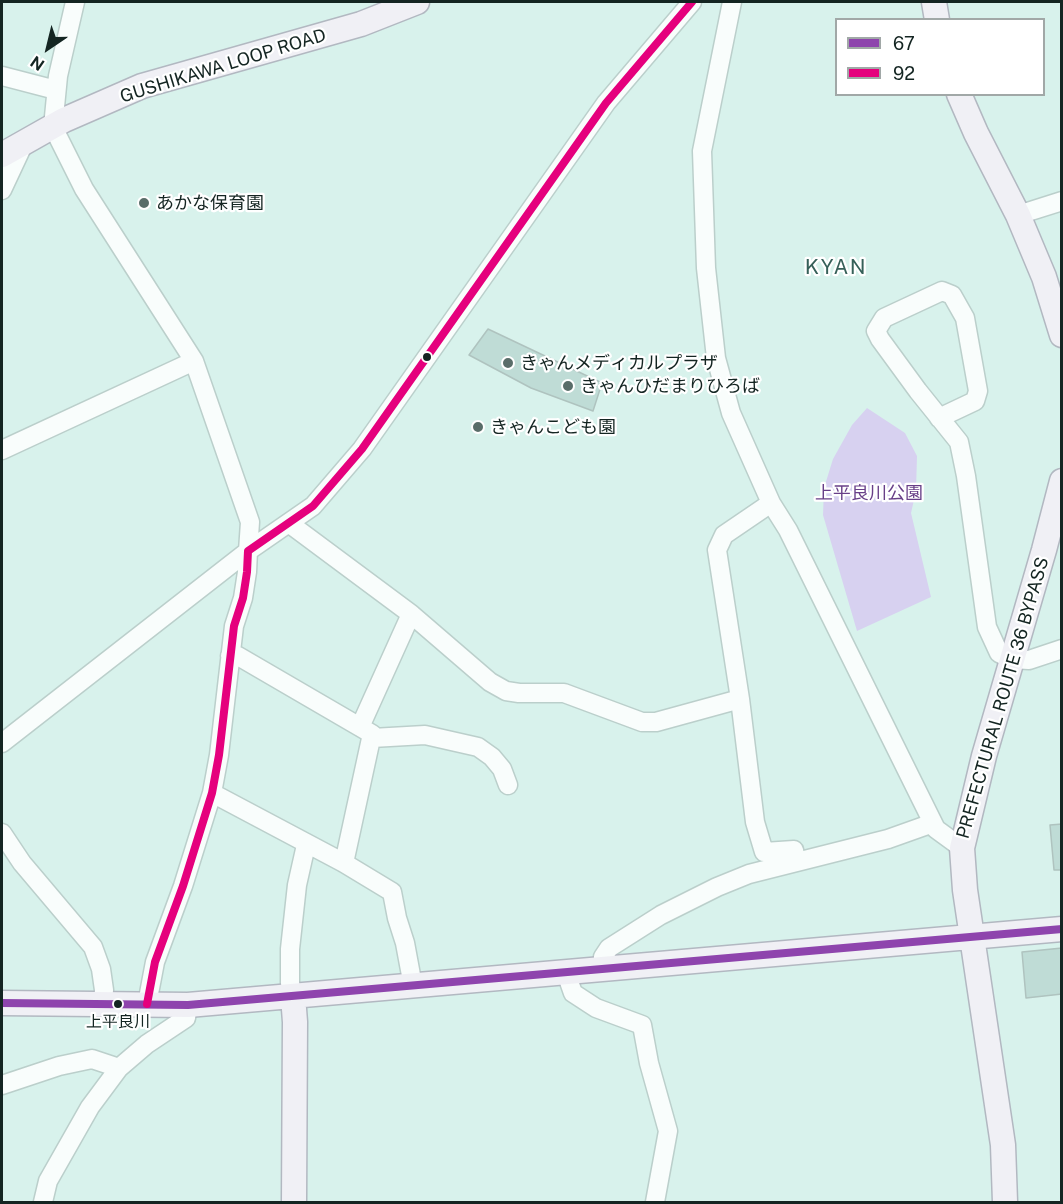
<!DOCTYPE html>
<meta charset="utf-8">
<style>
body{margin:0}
#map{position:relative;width:1063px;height:1204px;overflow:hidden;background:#d8f2ec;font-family:"Public Sans",sans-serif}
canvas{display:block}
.frame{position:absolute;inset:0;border:3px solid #142522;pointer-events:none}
.legend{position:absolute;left:835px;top:18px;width:210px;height:78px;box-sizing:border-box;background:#fff;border:2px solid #a1a8a7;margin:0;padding:8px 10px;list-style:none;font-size:18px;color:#142522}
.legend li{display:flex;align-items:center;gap:12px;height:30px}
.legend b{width:30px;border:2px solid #a1a8a7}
.north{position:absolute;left:18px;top:18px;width:60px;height:60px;-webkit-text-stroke:4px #fff;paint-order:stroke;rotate:215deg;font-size:16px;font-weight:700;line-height:24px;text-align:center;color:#142522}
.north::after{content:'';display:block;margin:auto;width:21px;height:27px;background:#142522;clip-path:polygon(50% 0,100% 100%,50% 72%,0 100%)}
</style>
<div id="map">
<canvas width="1063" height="1204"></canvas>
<div class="frame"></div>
<ul class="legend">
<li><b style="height:8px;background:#8e44ad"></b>67</li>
<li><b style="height:8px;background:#e5007d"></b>92</li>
</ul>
<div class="north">N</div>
</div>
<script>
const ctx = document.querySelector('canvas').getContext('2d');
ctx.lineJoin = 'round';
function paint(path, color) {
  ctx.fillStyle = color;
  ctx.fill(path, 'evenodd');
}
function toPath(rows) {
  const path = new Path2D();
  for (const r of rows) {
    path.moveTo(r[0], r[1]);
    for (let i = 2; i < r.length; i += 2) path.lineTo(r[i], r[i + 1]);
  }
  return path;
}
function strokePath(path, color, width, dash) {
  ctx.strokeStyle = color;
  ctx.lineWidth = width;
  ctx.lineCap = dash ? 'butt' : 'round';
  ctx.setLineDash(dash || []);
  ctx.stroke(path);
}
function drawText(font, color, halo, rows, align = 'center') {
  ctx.font = font + ' "Public Sans","Noto Sans JP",sans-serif';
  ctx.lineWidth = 4.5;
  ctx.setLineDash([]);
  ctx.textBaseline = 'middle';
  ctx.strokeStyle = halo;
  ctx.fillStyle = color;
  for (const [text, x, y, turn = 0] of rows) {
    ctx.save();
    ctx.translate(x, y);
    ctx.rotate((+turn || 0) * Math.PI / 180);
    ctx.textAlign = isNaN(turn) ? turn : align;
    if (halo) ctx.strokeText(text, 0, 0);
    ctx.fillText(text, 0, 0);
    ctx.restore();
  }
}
paint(toPath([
 [867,408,905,433,917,456,916,491,911,513,931,597,857,631,823,515,824,488,833,459,852,425]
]), '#d7d1f0');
const building = toPath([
 [488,329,602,383,593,411,531,388,469,355,488,329],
 [1062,824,1062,870,1054,870,1050,825,1062,824],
 [1062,948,1062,994,1026,998,1022,952,1062,948]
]);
paint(building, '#bfdcd6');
strokePath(building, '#afc3bf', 1.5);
const minor = toPath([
 [732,2,702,151,706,268,716,358,731,413,771,503,788,530,933,823,936,829,962,848],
 [2,76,56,90],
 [2,190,24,143],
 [1018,215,1062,201],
 [939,418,975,401,978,391,965,318,952,295,942,291,884,318,876,331,880,339,918,391,959,442,966,476,987,627,999,653,1011,659,1029,660,1062,649],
 [2,450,194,361],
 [771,503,724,535,717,550,740,699,755,822,764,852,794,850,796,861],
 [290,524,411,614,490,682,506,691,519,693,564,693,642,722,656,722,740,699],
 [230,656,238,656,372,734,344,863],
 [360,727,411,614],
 [372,738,425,735,478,747,492,757,502,769,508,785],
 [2,743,248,551,250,522,194,361,84,189,53,127,58,76,75,2],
 [212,793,344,863,392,892,397,918,405,943,413,986],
 [2,833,22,863,93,947,101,969,104,990,103,1004],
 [602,969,603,957,609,948,661,915,717,887,749,874,888,839,933,823],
 [566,973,573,993,596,1008,642,1025,649,1063,668,1131,655,1202],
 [293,996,290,983,290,949,297,885,306,845],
 [147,1004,155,962,183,886,212,793,219,755,234,626,243,598,247,572,248,551,313,506,362,449,606,103,692,2],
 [2,1085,59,1066,92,1059,119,1068],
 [43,1202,48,1181,90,1107,119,1068,147,1044,186,1018,188,1005]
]);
const major = toPath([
 [934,2,937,20],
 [959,94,976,133,1018,215,1044,277,1062,335],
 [2,155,64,120,142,86,361,24,417,2],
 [293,996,295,1022,294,1202],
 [2,1003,188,1005,1062,929],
 [1005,1202,1003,1145,965,890,962,848,984,756,1044,550,1062,481]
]);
strokePath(minor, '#bbcfcb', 21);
strokePath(major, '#b2b8c1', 27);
strokePath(minor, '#f9fdfc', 18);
strokePath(major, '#f0f0f5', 24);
strokePath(toPath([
 [2,1003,188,1005,1062,929]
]), '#8e44ad', 8);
strokePath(toPath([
 [147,1004,155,962,183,886,212,793,219,755,234,626,243,598,247,572,248,551,313,506,362,449,606,103,692,2]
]), '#e5007d', 8);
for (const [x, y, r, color] of [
 [144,203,6,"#596d69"],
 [427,357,5,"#142522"],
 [508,363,6,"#596d69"],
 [568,386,6,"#596d69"],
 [478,427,6,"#596d69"],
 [118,1004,5,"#142522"]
]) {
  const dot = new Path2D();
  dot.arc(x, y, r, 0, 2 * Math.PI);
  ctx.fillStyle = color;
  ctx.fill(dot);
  strokePath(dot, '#fff', 2);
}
drawText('16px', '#142522', '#fff', [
 ["上平良川",118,1022]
]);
drawText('18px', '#142522', '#fff', [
 ["GUSHIKAWA LOOP ROAD",223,66,-17],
 ["PREFECTURAL ROUTE 36 BYPASS",1003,698,-74]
]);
drawText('18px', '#142522', '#fff', [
 ["あかな保育園",156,203],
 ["きゃんメディカルプラザ",520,363],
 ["きゃんひだまりひろば",580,386],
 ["きゃんこども園",490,427]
], 'left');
drawText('18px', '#683f88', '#fff', [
 ["上平良川公園",869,493]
]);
ctx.letterSpacing = '1.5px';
drawText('21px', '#366059', '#fff', [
 ["KYAN",836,268]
]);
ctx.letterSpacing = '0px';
</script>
